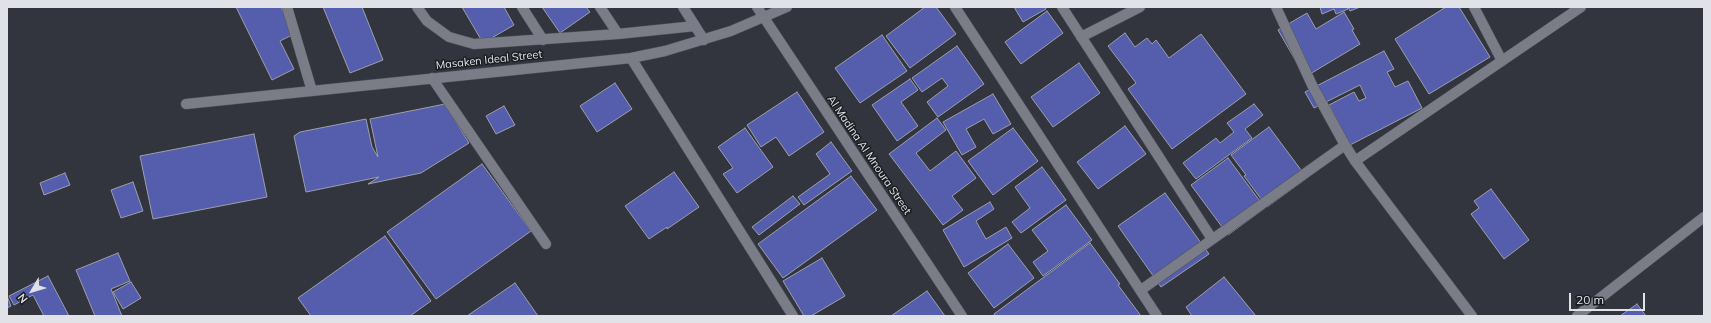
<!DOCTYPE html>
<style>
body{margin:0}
#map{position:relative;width:1711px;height:323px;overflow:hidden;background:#33353e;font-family:Mulish,sans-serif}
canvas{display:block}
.frame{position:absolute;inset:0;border:8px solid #e0e2e7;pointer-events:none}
.north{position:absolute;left:12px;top:271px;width:40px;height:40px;-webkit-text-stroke:3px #1c1d21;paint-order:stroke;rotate:232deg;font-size:11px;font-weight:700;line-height:16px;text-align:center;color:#e0e2e7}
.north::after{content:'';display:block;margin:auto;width:14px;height:18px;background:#e0e2e7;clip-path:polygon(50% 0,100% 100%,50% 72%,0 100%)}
.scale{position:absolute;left:1569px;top:293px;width:76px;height:18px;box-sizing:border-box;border:2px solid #e0e2e7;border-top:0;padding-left:5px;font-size:12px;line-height:14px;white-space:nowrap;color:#e0e2e7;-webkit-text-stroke:3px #1c1d21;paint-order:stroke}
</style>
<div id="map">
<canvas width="1711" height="323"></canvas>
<div class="frame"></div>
<div class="north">N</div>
<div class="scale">20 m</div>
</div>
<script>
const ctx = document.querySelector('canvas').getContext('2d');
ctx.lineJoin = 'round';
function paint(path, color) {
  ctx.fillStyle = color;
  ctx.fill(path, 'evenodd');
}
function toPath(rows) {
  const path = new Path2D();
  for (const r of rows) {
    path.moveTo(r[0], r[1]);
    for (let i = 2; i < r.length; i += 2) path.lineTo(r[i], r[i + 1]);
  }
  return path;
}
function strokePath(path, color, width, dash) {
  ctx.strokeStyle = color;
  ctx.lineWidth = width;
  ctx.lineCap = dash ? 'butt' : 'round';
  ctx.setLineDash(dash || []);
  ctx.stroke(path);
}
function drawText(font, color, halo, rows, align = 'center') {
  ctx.font = font + ' Mulish,sans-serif';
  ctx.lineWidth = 3;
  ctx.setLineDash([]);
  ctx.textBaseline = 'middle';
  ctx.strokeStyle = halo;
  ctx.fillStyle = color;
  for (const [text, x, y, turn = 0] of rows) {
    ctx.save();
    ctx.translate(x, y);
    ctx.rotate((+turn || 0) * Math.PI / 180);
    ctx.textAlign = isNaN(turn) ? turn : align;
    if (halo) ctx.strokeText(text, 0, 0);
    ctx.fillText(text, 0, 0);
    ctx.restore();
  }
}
const building = toPath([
 [236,7,281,7,294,34,280,41,294,69,272,80,236,7],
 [323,7,362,7,383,60,350,73,323,7],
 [462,7,504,7,514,25,483,43,462,7],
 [542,7,586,7,590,12,560,33,542,7],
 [925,7,936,7,956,34,910,68,886,36,925,7],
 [1014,7,1045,7,1046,9,1023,22,1014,7],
 [1320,7,1347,7,1348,9,1336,14,1334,9,1322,14,1320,7],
 [1348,7,1360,7,1350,11,1348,7],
 [1446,7,1459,7,1490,57,1429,94,1395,39,1446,7],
 [1047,11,1063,33,1021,64,1005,42,1047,11],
 [1344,12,1354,29,1352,30,1360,44,1305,77,1278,30,1307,13,1316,29,1344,12],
 [1125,33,1135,47,1147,38,1152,44,1156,40,1169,58,1201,34,1246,94,1172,149,1128,89,1136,83,1108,46,1125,33],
 [882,35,907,71,860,103,835,68,882,35],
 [957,46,984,84,938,117,927,102,948,86,942,78,922,92,912,78,957,46],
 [1384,51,1394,69,1387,72,1395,87,1408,81,1422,108,1350,145,1329,105,1354,92,1359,101,1366,98,1360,85,1314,108,1305,92,1384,51],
 [1079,63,1100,93,1053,127,1031,97,1079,63],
 [910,79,918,90,901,102,918,126,897,141,872,105,910,79],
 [615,83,632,109,597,132,580,106,615,83],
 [797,92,824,132,789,156,776,137,761,147,747,125,797,92],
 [993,94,1011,124,993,134,984,119,966,129,976,147,962,155,943,122,993,94],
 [445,104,469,143,421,173,368,184,379,177,306,192,294,136,300,132,366,119,372,147,378,157,370,119,445,104],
 [1254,104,1263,115,1245,129,1252,138,1196,179,1183,163,1216,138,1220,143,1234,132,1227,123,1254,104],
 [504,106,515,125,496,134,486,116,504,106],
 [937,118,946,130,916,153,930,171,956,151,976,178,952,196,963,210,943,225,889,154,937,118],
 [1125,126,1146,154,1098,189,1077,162,1125,126],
 [1269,127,1307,178,1267,207,1244,176,1246,175,1231,155,1269,127],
 [745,128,773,167,737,193,723,174,733,168,718,147,745,128],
 [1013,128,1038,161,993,195,968,161,1013,128],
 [254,134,267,197,153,219,140,156,254,134],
 [831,142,852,171,804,205,798,197,830,174,816,154,831,142],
 [1228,158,1265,208,1228,235,1191,185,1228,158],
 [482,164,531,231,436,299,387,232,482,164],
 [1042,167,1066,200,1021,233,1012,222,1030,208,1015,187,1042,167],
 [674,172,699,207,667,229,667,227,649,239,625,206,674,172],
 [65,173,70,185,44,195,40,183,65,173],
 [851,176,877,210,783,278,758,244,851,176],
 [133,182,143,211,121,218,111,190,133,182],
 [1491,189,1529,240,1504,259,1471,214,1479,208,1474,201,1491,189],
 [1165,193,1209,254,1161,287,1118,226,1165,193],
 [793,196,800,204,759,235,752,227,793,196],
 [990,202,994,209,976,221,986,239,1006,227,1012,238,964,267,943,230,990,202],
 [1066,205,1092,240,1043,276,1033,262,1048,251,1032,230,1066,205],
 [385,236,431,301,410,316,311,316,298,298,385,236],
 [1090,243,1120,284,1118,285,1141,316,995,316,994,314,1090,243],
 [1008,244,1034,278,994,308,968,273,1008,244],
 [118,253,130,281,111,289,122,316,95,316,76,270,118,253],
 [822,258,845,296,811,316,804,316,783,281,822,258],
 [48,276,69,316,44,316,33,295,14,305,9,296,48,276],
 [1224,277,1256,316,1192,316,1186,307,1224,277],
 [131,282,141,298,123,309,113,292,131,282],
 [515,283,538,316,467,316,515,283],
 [927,291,945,316,891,316,927,291],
 [7,296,11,306,7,308,7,296],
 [1637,304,1646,316,1620,316,1637,304]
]);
paint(building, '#545ead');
strokePath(building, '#9c9faa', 1);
const minor = toPath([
 [287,7,312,91],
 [417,7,427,21,449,37,474,44,618,34,695,26],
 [522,7,543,40],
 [600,7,618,34],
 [683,7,704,40],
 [757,7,962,316],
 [955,7,1157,316],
 [1062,7,1212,239],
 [1276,7,1313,87,1345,145,1355,161,1472,316],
 [1474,7,1502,61],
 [1081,37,1140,7],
 [631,58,793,316],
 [432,78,546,244],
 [186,104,631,58,665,51,731,31,787,7],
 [1355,161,1581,7],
 [1141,290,1345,145],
 [1577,316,1704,217]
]);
strokePath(minor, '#52535b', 11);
strokePath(minor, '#7a7c87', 10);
drawText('11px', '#e0e2e7', '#1c1d21', [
 ["Masaken Ideal Street",489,60,-6],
 ["Al Madina Al Mnoura Street",869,155,56]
]);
</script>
